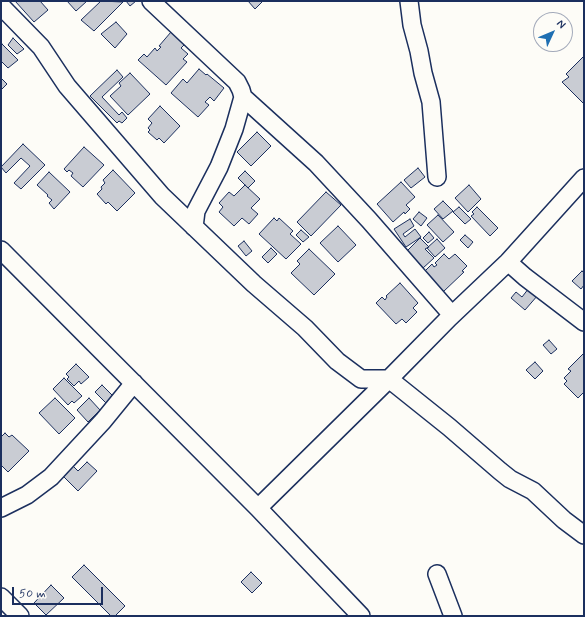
<!DOCTYPE html>
<style>
body{margin:0}
#map{position:relative;width:585px;height:617px;overflow:hidden;background:#fdfcf7;font-family:Mynerve,sans-serif}
canvas{display:block}
.frame{position:absolute;inset:0;border:2px solid #1b2f5e;pointer-events:none}
.north{position:absolute;left:533px;top:12px;width:40px;height:40px;box-sizing:border-box;background:#fdfcf7;border:1px solid #a3aaba;border-radius:50%;rotate:46deg;font-size:11px;font-weight:700;line-height:16px;text-align:center;color:#1b2f5e}
.north::after{content:'';display:block;margin:auto;width:14px;height:18px;background:#1f6fb2;clip-path:polygon(50% 0,100% 100%,50% 72%,0 100%)}
.scale{position:absolute;left:12px;top:587px;width:91px;height:18px;box-sizing:border-box;border:2px solid #1b2f5e;border-top:0;padding-left:5px;font-size:12px;line-height:14px;white-space:nowrap;color:#1b2f5e;-webkit-text-stroke:3px #fdfcf7;paint-order:stroke}
</style>
<div id="map">
<canvas width="585" height="617"></canvas>
<div class="frame"></div>
<div class="north">N</div>
<div class="scale">50 m</div>
</div>
<script>
const ctx = document.querySelector('canvas').getContext('2d');
ctx.lineJoin = 'round';
function paint(path, color) {
  ctx.fillStyle = color;
  ctx.fill(path, 'evenodd');
}
function toPath(rows) {
  const path = new Path2D();
  for (const r of rows) {
    path.moveTo(r[0], r[1]);
    for (let i = 2; i < r.length; i += 2) path.lineTo(r[i], r[i + 1]);
  }
  return path;
}
function strokePath(path, color, width, dash) {
  ctx.strokeStyle = color;
  ctx.lineWidth = width;
  ctx.lineCap = dash ? 'butt' : 'round';
  ctx.setLineDash(dash || []);
  ctx.stroke(path);
}
const building = toPath([
 [15,1,40,1,48,10,34,22,15,1],
 [67,1,87,1,76,11,67,1],
 [101,1,123,2,94,31,81,20,101,1],
 [126,1,136,1,130,6,126,1],
 [248,1,263,1,255,9,248,1],
 [116,22,127,34,115,48,101,34,116,22],
 [171,32,185,44,181,48,188,54,183,59,187,62,166,85,138,60,144,54,147,57,155,48,157,51,161,47,159,46,171,32],
 [13,38,24,49,17,54,8,45,13,38],
 [2,44,18,60,8,68,1,61,1,46,2,44],
 [584,56,584,103,583,103,562,82,569,77,566,74,584,56],
 [199,69,206,75,207,74,224,88,214,101,210,97,205,102,209,105,198,117,171,93,183,79,187,83,199,69],
 [117,70,123,77,102,97,119,115,122,112,127,118,122,123,119,121,117,123,90,96,117,70],
 [130,73,150,94,128,115,110,96,121,86,119,83,130,73],
 [1,78,7,84,1,90,1,78],
 [160,106,180,126,164,143,159,138,157,140,148,132,150,130,148,128,152,123,148,119,160,106],
 [257,132,271,146,251,166,237,152,257,132],
 [23,144,45,165,21,189,14,183,30,166,21,158,6,173,1,167,23,144],
 [84,147,104,165,83,187,71,176,73,173,69,170,67,172,64,169,84,147],
 [418,168,425,177,411,188,404,180,418,168],
 [113,170,135,193,117,211,108,202,106,204,97,194,102,189,101,187,105,183,103,180,113,170],
 [245,171,255,181,248,188,238,178,245,171],
 [49,172,70,192,54,209,49,203,52,200,47,196,48,195,37,185,49,172],
 [401,182,415,197,406,205,410,209,405,214,404,212,393,222,377,204,401,182],
 [245,185,260,199,251,208,258,214,249,224,242,218,234,226,219,212,223,207,219,203,229,192,234,196,245,185],
 [469,185,481,199,468,212,455,198,469,185],
 [326,192,341,205,311,236,297,222,326,192],
 [443,201,453,211,443,219,434,209,443,201],
 [459,207,471,219,465,224,453,212,459,207],
 [477,207,498,228,490,236,471,216,474,214,472,212,477,207],
 [419,212,427,218,421,226,413,219,419,212],
 [438,215,454,232,443,242,427,225,438,215],
 [274,218,277,221,279,218,293,231,290,234,301,244,286,259,259,234,274,218],
 [410,219,414,226,403,234,405,237,415,229,421,237,406,247,394,229,410,219],
 [338,226,356,245,338,262,320,243,338,226],
 [301,230,309,237,303,242,296,235,301,230],
 [429,232,434,238,428,243,423,238,429,232],
 [465,235,473,242,468,248,460,240,465,235],
 [420,238,429,247,425,249,434,258,423,268,407,251,420,238],
 [437,239,445,248,435,257,427,248,437,239],
 [244,241,252,251,246,256,238,246,244,241],
 [271,248,277,254,268,263,262,257,271,248],
 [309,249,335,274,314,295,291,273,300,264,297,261,309,249],
 [444,254,449,259,455,254,467,266,462,271,464,272,443,292,424,272,432,264,434,267,437,265,435,263,444,254],
 [582,271,584,273,584,285,581,289,572,281,582,271],
 [400,283,418,303,413,308,417,312,406,323,402,319,396,324,376,303,382,297,385,300,387,297,386,296,400,283],
 [529,288,538,295,525,310,511,298,516,292,522,297,529,288],
 [549,340,557,349,551,354,543,345,549,340],
 [584,353,584,392,578,398,564,384,567,381,564,378,571,371,568,369,584,353],
 [535,362,543,371,535,379,526,370,535,362],
 [76,364,89,377,81,384,79,381,74,386,67,379,69,377,66,374,76,364],
 [64,378,82,396,74,403,72,401,68,405,53,389,64,378],
 [102,385,114,397,107,404,95,392,102,385],
 [55,398,75,418,59,434,39,413,55,398],
 [89,398,100,410,88,422,77,410,89,398],
 [5,433,9,437,12,435,29,451,8,472,1,465,1,437,5,433],
 [87,462,97,471,78,491,61,474,71,464,78,471,87,462],
 [84,565,125,606,115,616,111,616,72,577,84,565],
 [251,572,262,583,252,593,241,582,251,572],
 [51,585,64,598,46,615,34,603,51,585]
]);
paint(building, '#c9ccd3');
strokePath(building, '#1b2f5e', 1);
const minor = toPath([
 [151,1,237,82,241,90,243,97,234,129,219,167,196,211,194,227],
 [409,1,412,25,419,51,423,73,431,102,437,177],
 [1,6,41,47,67,86,162,196,254,284,305,328,337,361,361,379,389,379,449,427,500,471,510,479,533,491,564,520,584,535],
 [243,97,316,163,369,220,452,315],
 [1,250,258,508,361,616],
 [508,262,525,277,584,322],
 [1,508,27,495,51,477,103,421,134,383],
 [258,508,389,379,449,318,508,262,584,178],
 [437,574,453,616],
 [1,597,20,616]
]);
strokePath(minor, '#1b2f5e', 20);
strokePath(minor, '#fdfcf7', 17);
</script>
